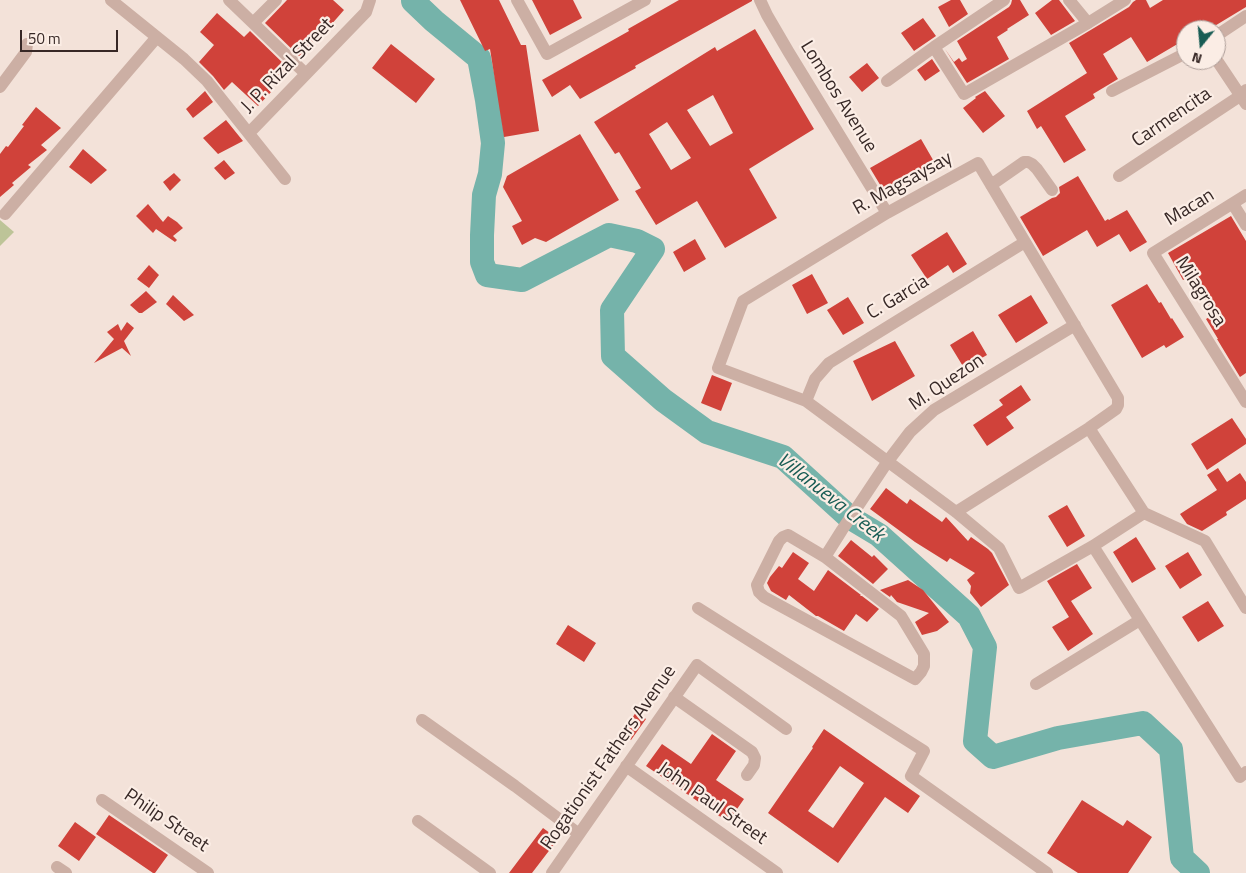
<!DOCTYPE html>
<style>
body{margin:0}
#map{position:relative;width:1246px;height:873px;overflow:hidden;background:#f3e2d9;font-family:"Titillium Web",sans-serif}
canvas{display:block}
.north{position:absolute;left:1176px;top:20px;width:50px;height:50px;box-sizing:border-box;background:#fbede5;border:1px solid #ad9e99;border-radius:50%;rotate:197deg;font-size:14px;font-weight:700;line-height:20px;text-align:center;color:#372826}
.north::after{content:'';display:block;margin:auto;width:18px;height:22px;background:#185c54;clip-path:polygon(50% 0,100% 100%,50% 72%,0 100%)}
.scale{position:absolute;left:20px;top:30px;width:98px;height:22px;box-sizing:border-box;border:2px solid #372826;border-top:0;padding-left:6px;font-size:15px;line-height:18px;white-space:nowrap;color:#372826;-webkit-text-stroke:4px #fbede5;paint-order:stroke}
</style>
<div id="map">
<canvas width="1246" height="873"></canvas>
<div class="north">N</div>
<div class="scale">50 m</div>
</div>
<script>
const ctx = document.querySelector('canvas').getContext('2d');
ctx.lineJoin = 'round';
function paint(path, color) {
  ctx.fillStyle = color;
  ctx.fill(path, 'evenodd');
}
function toPath(rows) {
  const path = new Path2D();
  for (const r of rows) {
    path.moveTo(r[0], r[1]);
    for (let i = 2; i < r.length; i += 2) path.lineTo(r[i], r[i + 1]);
  }
  return path;
}
function strokePath(path, color, width, dash) {
  ctx.strokeStyle = color;
  ctx.lineWidth = width;
  ctx.lineCap = dash ? 'butt' : 'round';
  ctx.setLineDash(dash || []);
  ctx.stroke(path);
}
function drawText(font, color, halo, rows, align = 'center') {
  ctx.font = font + ' "Titillium Web",sans-serif';
  ctx.lineWidth = 4.5;
  ctx.setLineDash([]);
  ctx.textBaseline = 'middle';
  ctx.strokeStyle = halo;
  ctx.fillStyle = color;
  for (const [text, x, y, turn = 0] of rows) {
    ctx.save();
    ctx.translate(x, y);
    ctx.rotate((+turn || 0) * Math.PI / 180);
    ctx.textAlign = isNaN(turn) ? turn : align;
    if (halo) ctx.strokeText(text, 0, 0);
    ctx.fillText(text, 0, 0);
    ctx.restore();
  }
}
paint(toPath([
 [0,220,14,232,0,246]
]), '#bdc498');
strokePath(toPath([
 [413,0,413,1,434,21,479,58,487,100,493,143,490,174,484,195,482,235,482,262,487,275,522,280,609,235,637,241,653,249,612,310,613,356,663,400,707,432,783,457,849,517,879,535,969,616,985,647,975,741,993,757,1058,738,1143,723,1171,749,1182,858,1198,873]
]), '#75b3aa', 24);
paint(toPath([
 [287,0,333,0,344,10,330,26,329,25,300,57,265,23],
 [460,0,499,0,521,45,526,45,539,131,504,137,490,49,485,51],
 [532,0,573,0,582,18,550,35],
 [679,0,752,0,752,1,635,66,636,68,580,99,570,85,552,97,542,80,629,31,628,29],
 [951,0,960,0,968,14,949,27,938,7],
 [1012,0,1020,0,1029,15,1007,29,1008,30,997,37,1009,59,967,83,945,49,954,62,959,58,962,62,967,59,957,41,1009,7,1011,4],
 [1052,0,1059,0,1075,21,1051,35,1035,13],
 [1136,0,1146,0,1150,8,1163,0,1246,0,1246,7,1208,30,1186,30,1186,39,1147,62,1131,37,1103,54,1118,79,1093,94,1095,98,1065,116,1086,150,1064,163,1041,126,1037,129,1027,111,1087,73,1069,43,1129,7,1133,2],
 [217,13,244,37,250,31,288,68,268,89,271,92,258,106,232,82,224,90,213,76,199,62,214,45,200,32],
 [923,18,936,36,914,51,901,33],
 [755,29,814,129,749,169,777,218,725,248,697,201,656,225,635,191,641,188,619,152,615,154,594,122,715,47,717,51],
 [713,95,733,133,710,146,687,110],
 [667,122,691,158,671,170,649,134],
 [391,44,435,79,416,103,372,68],
 [932,59,940,71,925,81,917,70],
 [867,63,879,78,862,92,849,77],
 [205,91,213,102,193,118,186,109],
 [985,91,1005,116,983,133,963,108,976,98,975,97],
 [36,107,61,128,41,145,47,150,28,165,31,167,12,183,14,185,0,197,0,154,6,146,8,147,24,126,22,125],
 [226,120,243,141,218,154,203,138],
 [580,134,619,200,546,242,535,238,522,245,512,226,522,221,503,187,507,176],
 [921,139,936,165,914,178,916,182,888,198,870,168],
 [83,149,107,170,91,184,69,167],
 [224,160,235,173,225,180,214,168],
 [174,173,181,180,170,191,163,182],
 [1078,176,1105,221,1108,219,1109,220,1127,210,1147,242,1130,252,1119,234,1097,247,1087,230,1043,256,1020,217,1052,198,1056,197,1060,193,1059,187],
 [148,204,163,222,168,216,177,222,183,228,173,236,177,240,175,242,156,229,153,233,136,216],
 [1231,216,1246,241,1246,373,1240,377,1217,339,1218,339,1206,319,1214,314,1190,276,1183,280,1168,253],
 [947,232,967,264,953,273,948,265,927,279,911,255],
 [695,239,706,259,684,272,673,252],
 [149,265,159,275,149,288,137,279],
 [812,274,828,303,807,314,792,285],
 [1147,284,1159,303,1161,302,1171,319,1172,318,1184,337,1166,348,1164,345,1142,358,1111,305],
 [146,291,157,302,142,313,139,313,130,305],
 [173,295,194,315,184,321,166,304],
 [1031,295,1048,323,1016,343,998,315],
 [848,297,864,323,843,335,827,310],
 [127,322,134,328,124,341,131,356,122,348,94,363,114,339,107,332,118,324,121,331],
 [973,331,987,355,964,368,950,345],
 [895,341,915,376,872,401,853,361],
 [712,375,732,383,721,411,701,403],
 [1021,385,1031,400,1006,417,1014,428,987,446,973,425,1003,405,999,400],
 [1232,418,1246,439,1246,444,1207,470,1191,444],
 [1218,468,1227,482,1240,473,1246,482,1246,499,1226,512,1227,515,1202,531,1187,524,1180,514,1217,490,1207,475],
 [886,488,907,504,910,499,942,522,946,517,968,541,971,537,988,549,992,553,1009,585,981,607,970,593,971,586,967,580,975,573,950,558,947,562,915,542,870,509],
 [1067,505,1085,536,1067,547,1048,516],
 [1136,537,1156,569,1132,583,1113,552],
 [851,540,872,557,874,555,888,569,873,584,838,556],
 [793,552,809,563,798,579,814,591,828,570,861,595,860,596,862,596,879,609,867,622,856,614,844,631,818,616,816,616,789,595,786,600,771,591,767,583,770,577,779,566,782,568],
 [1188,552,1202,575,1180,589,1165,566],
 [1077,564,1092,588,1071,601,1093,634,1068,651,1052,627,1069,617,1047,581],
 [908,580,923,590,949,622,937,631,922,635,915,622,929,613,897,602,891,595,890,597,880,590],
 [1208,601,1224,626,1198,642,1182,617],
 [568,625,596,643,584,662,556,644],
 [636,712,646,719,631,740,622,734],
 [824,729,920,796,908,813,885,797,838,863,768,813,813,748,812,747],
 [840,766,864,783,833,828,808,811],
 [712,734,736,751,716,780,744,799,728,822,646,766,662,744,691,764],
 [1082,800,1123,826,1127,820,1152,837,1128,873,1078,873,1047,853],
 [109,815,168,855,155,873,153,873,96,834],
 [75,822,96,837,79,861,58,846],
 [543,828,558,839,532,873,509,873]
]), '#d0423a');
strokePath(toPath([
 [111,0,184,59,207,81,285,179],
 [229,0,306,74],
 [517,0,547,54,645,0],
 [760,0,767,15,788,51,887,213],
 [1069,0,1088,23],
 [253,23,276,0],
 [1216,36,1246,16],
 [934,47,964,94,1088,23,1125,0],
 [1216,59,1246,104],
 [887,81,934,47,1004,0],
 [0,87,26,52,27,44],
 [1112,91,1186,53],
 [249,133,366,12,370,0],
 [1119,176,1240,96,1246,90],
 [991,185,1024,162,1028,162,1032,164,1037,169,1052,190],
 [1246,195,1153,253,1246,402],
 [1233,204,1246,225],
 [5,214,157,37],
 [806,401,815,379,829,363,1025,242],
 [1089,428,1144,513,1205,541,1246,608],
 [956,512,1089,428,1116,409,1118,405,1118,398,978,163,887,213,743,301,718,368,806,401,956,512,999,548,1019,588,1093,546,1144,513],
 [788,535,825,557,901,616,924,654,924,666,921,672,915,679,764,597,759,592,757,585,779,541,783,537,788,535],
 [1093,546,1240,777,1246,772],
 [825,557,842,530,888,461,910,432,934,410,1075,325],
 [698,608,924,751,911,776,1047,873],
 [1036,684,1140,620],
 [674,697,752,752,755,758,754,765,747,775],
 [422,720,515,786,579,834],
 [626,766,777,873],
 [102,800,208,873],
 [418,821,490,873],
 [57,867,66,873],
 [552,873,697,665,786,729]
]), '#ccafa4', 12);
drawText('19px', '#372826', '#fbede5', [
 ["J. P. Rizal Street",288,66,-46],
 ["Lombos Avenue",838,97,58],
 ["Carmencita",1172,118,-34],
 ["R. Magsaysay",903,184,-29],
 ["Macan",1190,208,-31],
 ["Milagrosa",1200,292,58],
 ["C. Garcia",898,298,-31],
 ["M. Quezon",947,383,-34],
 ["Rogationist Fathers Avenue",609,758,-55],
 ["John Paul Street",712,804,35],
 ["Philip Street",166,821,34]
]);
drawText('italic 20px', '#185c54', '#fbede5', [
 ["Villanueva Creek",830,498,38]
]);
</script>
